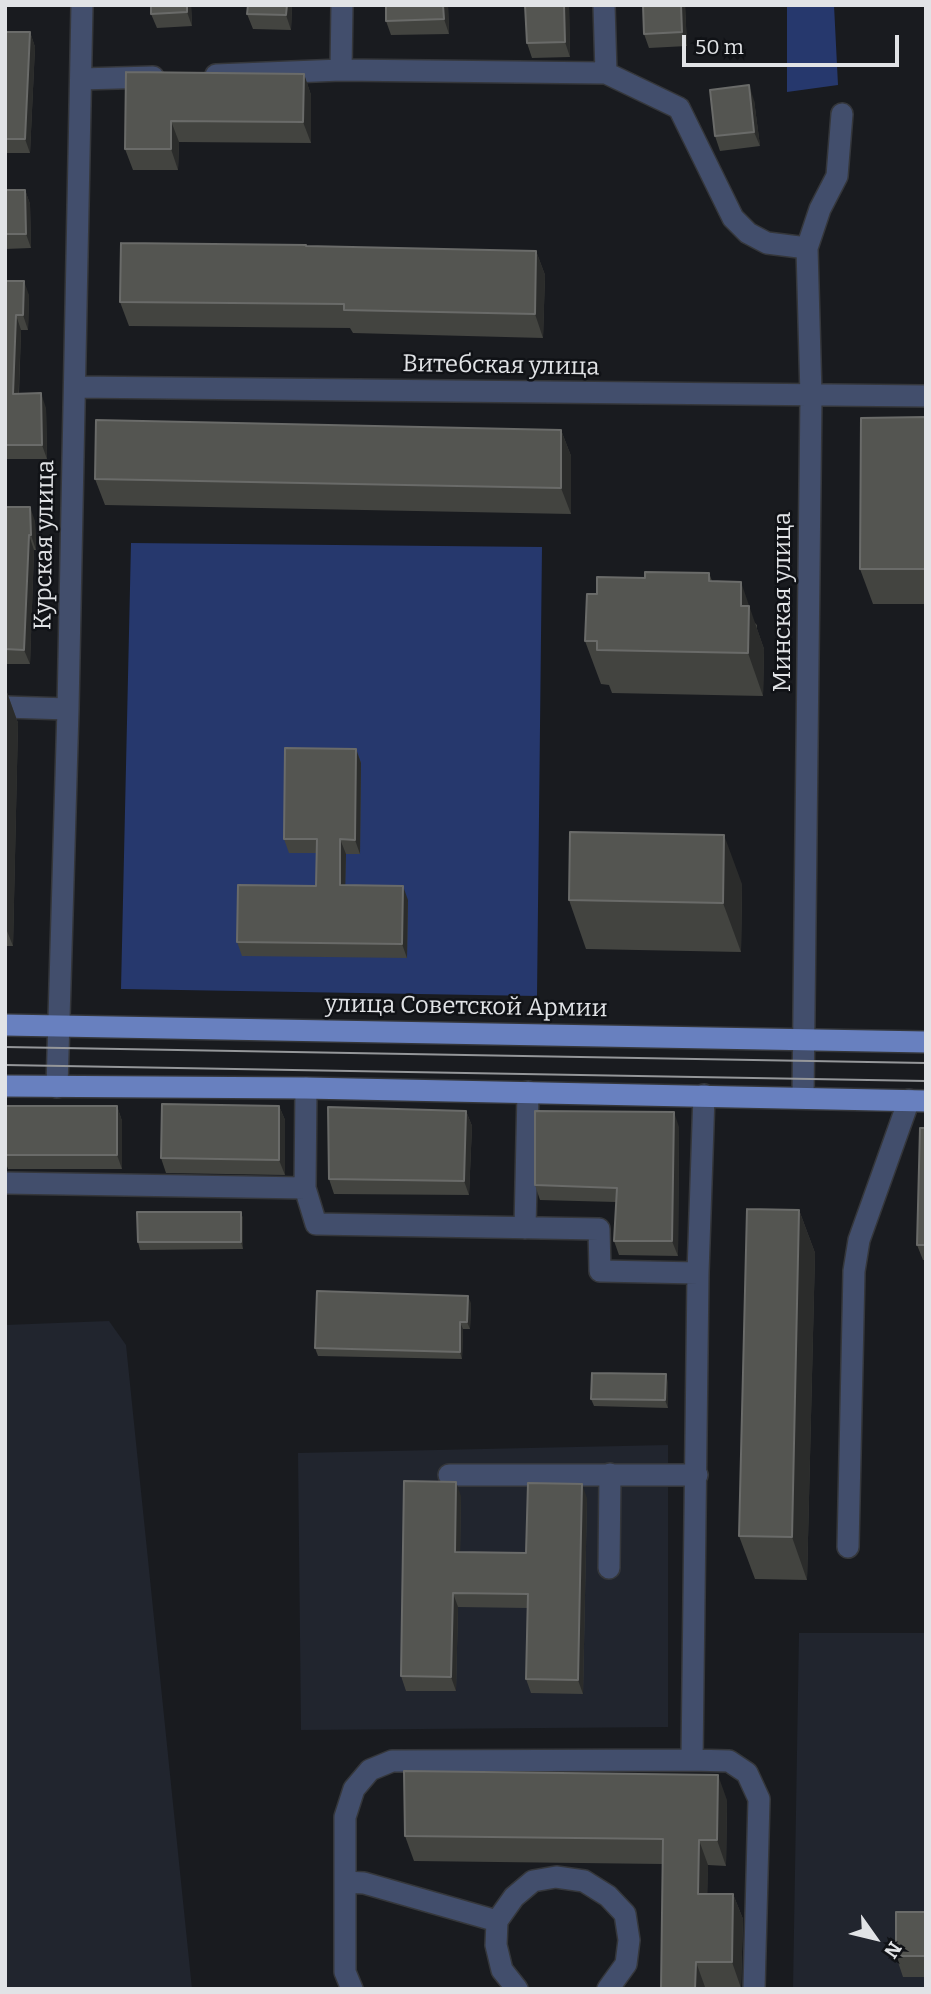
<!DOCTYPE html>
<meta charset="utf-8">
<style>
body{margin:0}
#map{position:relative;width:931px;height:1994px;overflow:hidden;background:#191b1f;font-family:Bitter,serif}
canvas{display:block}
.frame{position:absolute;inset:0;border:7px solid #e1e3e6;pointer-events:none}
.north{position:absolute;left:840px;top:1903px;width:70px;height:70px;-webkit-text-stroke:5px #101216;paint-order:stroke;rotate:124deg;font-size:19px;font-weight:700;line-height:28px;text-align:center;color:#e1e3e6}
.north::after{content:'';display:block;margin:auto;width:24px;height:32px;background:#e1e3e6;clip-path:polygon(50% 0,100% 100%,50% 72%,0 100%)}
.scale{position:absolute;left:682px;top:35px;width:217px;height:32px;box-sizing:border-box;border:4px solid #e1e3e6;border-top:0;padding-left:9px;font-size:21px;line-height:24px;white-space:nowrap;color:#e1e3e6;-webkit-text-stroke:5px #101216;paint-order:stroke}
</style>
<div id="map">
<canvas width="931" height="1994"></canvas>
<div class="frame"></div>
<div class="north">N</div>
<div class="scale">50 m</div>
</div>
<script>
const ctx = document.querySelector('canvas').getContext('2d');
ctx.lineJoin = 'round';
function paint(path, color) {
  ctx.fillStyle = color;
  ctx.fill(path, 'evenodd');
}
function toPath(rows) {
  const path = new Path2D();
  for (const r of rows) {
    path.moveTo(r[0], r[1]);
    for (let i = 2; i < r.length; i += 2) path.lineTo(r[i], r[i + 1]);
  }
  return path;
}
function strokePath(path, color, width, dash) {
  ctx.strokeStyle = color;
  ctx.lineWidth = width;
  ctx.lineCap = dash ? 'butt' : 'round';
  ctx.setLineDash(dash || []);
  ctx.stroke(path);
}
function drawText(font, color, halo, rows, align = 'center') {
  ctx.font = font + ' Bitter,serif';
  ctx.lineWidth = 5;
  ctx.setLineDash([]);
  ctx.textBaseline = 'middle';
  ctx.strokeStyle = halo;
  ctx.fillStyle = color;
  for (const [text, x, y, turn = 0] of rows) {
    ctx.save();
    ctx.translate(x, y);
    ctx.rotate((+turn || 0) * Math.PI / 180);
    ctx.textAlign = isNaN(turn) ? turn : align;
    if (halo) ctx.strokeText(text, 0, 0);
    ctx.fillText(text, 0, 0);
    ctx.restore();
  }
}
paint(toPath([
 [109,1321,126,1345,192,1989,5,1989,5,1325],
 [668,1445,668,1727,301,1730,298,1453],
 [799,1633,926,1633,926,1989,793,1989]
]), '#21252e');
paint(toPath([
 [787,5,834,5,838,85,787,92],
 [131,543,542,547,537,996,121,989]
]), '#26386d');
const minor = toPath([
 [604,5,606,73],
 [341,70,342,5],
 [216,75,341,70,606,73,679,108,733,218,748,233,767,243,807,248],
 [81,79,153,77],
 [75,387,926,396],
 [5,707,68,709],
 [57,1087,68,709,82,5],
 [306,1088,305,1188,316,1224,599,1229,600,1271,698,1273],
 [803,1097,811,396,807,248,820,209,837,176,842,114],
 [5,1183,305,1188],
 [525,1228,528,1092],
 [449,1475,697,1475],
 [848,1547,854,1271,859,1240,909,1100],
 [609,1568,610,1474],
 [692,1760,698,1273,704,1095],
 [346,1882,364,1883,497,1921],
 [352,1989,345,1972,345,1817,354,1789,370,1770,392,1761,692,1760,729,1761,747,1773,759,1799,754,1989],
 [517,1989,502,1970,496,1945,497,1921,514,1897,533,1881,556,1877,584,1881,608,1896,625,1914,629,1940,626,1964,608,1989]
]);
const major = toPath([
 [5,1025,926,1042],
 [5,1086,306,1088,926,1101]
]);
strokePath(minor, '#35373b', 24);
strokePath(major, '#35373b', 24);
strokePath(minor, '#424e6c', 21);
strokePath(major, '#6880bf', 21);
strokePath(toPath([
 [5,1047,926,1063],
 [5,1065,926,1081]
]), '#95979a', 2);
paint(toPath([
 [191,5,192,26,157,28,151,14],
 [292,5,291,30,253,29,247,14],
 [386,5,448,5,449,34,391,35,386,21],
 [525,5,569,5,570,57,532,58,527,43],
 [685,5,687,46,649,48,644,34],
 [5,32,30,32,35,47,30,153,5,153],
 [126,72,304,74,311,95,311,143,179,142,178,170,133,170,125,149],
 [754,100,760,146,720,151,715,136],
 [5,190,25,190,30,204,31,248,5,249],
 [306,246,536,251,545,275,543,338,353,333,350,328,129,326,120,302],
 [5,281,29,295,28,330,21,330,19,394,46,408,47,459,5,459],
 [926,417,926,604,873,604,860,569],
 [561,430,571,456,571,514,105,505,95,479],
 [5,507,35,521,36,550,34,550,30,664,5,664],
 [709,573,712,581,757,625,757,629,764,649,763,696,612,693,609,685,601,684,585,641,597,594,645,578],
 [5,687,18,723,13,946,5,946],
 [356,749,361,763,360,854,346,854,345,885,408,900,407,958,242,956,237,942,316,886,317,853,289,853,284,839],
 [742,884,741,952,586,949,569,900],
 [5,1106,117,1106,122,1121,122,1169,8,1169,5,1161],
 [279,1106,285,1120,285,1175,166,1173,161,1158],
 [466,1111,472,1126,469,1195,334,1194,329,1179],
 [679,1127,678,1256,619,1255,614,1241,616,1202,540,1200,535,1185],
 [926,1128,926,1260,923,1260,917,1245],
 [799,1210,815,1253,807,1580,755,1579,739,1536],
 [241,1212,243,1219,243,1249,140,1250,138,1242],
 [471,1303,470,1329,463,1329,462,1359,318,1356,315,1348],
 [668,1382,668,1408,594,1406,591,1399],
 [461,1496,460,1552,526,1553,587,1498,583,1694,531,1693,526,1679,527,1608,458,1607,456,1691,406,1691,401,1676],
 [727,1800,726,1866,708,1865,707,1894,733,1894,743,1919,741,1988,661,1989,663,1864,414,1861,405,1836],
 [926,1912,926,1977,903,1977,896,1956]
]), '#434440');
paint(toPath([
 [187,5,191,5,192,26,187,12],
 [287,5,292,5,291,30,286,15],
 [443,5,448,5,449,34,444,19],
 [564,5,569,5,570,57,565,42],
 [681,5,685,5,687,46,682,32],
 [30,32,35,47,30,153,25,139],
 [304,74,311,95,311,143,303,122],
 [749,85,754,100,760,146,754,132],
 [171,121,179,142,178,170,171,149],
 [25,190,30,204,31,248,26,234],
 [536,251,545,275,543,338,535,314],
 [24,281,29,295,28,330,23,315],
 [16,315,21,330,18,408,13,394],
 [41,393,46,408,47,459,42,445],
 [561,430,571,456,571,514,561,488],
 [30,507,35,521,36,550,31,535],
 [29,535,34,550,30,664,24,650],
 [741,582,764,649,763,696,748,653,741,606],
 [5,687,18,723,13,946,5,926],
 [356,749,361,763,360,854,355,840],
 [724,835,742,884,741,952,723,903],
 [340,839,346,854,345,899,340,885],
 [403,886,408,900,407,958,402,944],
 [117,1106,122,1121,122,1169,117,1155],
 [279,1106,285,1120,285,1175,279,1160],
 [466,1111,472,1126,469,1195,464,1181],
 [674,1112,679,1127,678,1256,672,1241],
 [799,1210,815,1253,807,1580,792,1537],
 [241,1212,243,1219,243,1249,241,1242],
 [468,1296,471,1303,470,1329,467,1322],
 [460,1322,463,1329,462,1359,460,1352],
 [666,1374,668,1382,668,1408,665,1400],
 [456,1482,461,1496,460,1567,455,1552],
 [582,1484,587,1498,583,1694,578,1680],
 [453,1593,458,1607,456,1691,451,1677],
 [718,1775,727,1800,726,1866,717,1840],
 [699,1840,708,1865,707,1919,698,1894],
 [733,1894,743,1919,741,1988,732,1962],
 [696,1962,705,1987,705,1989,695,1989]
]), '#2b2c2b');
const building = toPath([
 [151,5,187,5,187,12,151,14,151,5],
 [248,5,287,5,286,15,247,14,248,5],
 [386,5,443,5,444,19,386,21,386,5],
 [525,5,564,5,565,42,527,43,525,5],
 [643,5,681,5,682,32,644,34,643,5],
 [5,32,30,32,25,139,5,139,5,32],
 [126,72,304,74,303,122,171,121,171,149,125,149,126,72],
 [749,85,754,132,715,136,710,90,749,85],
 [5,190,25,190,26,234,5,234,5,190],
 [121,243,306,245,306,246,536,251,535,314,344,310,344,304,120,302,121,243],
 [5,281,24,281,23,315,16,315,13,394,41,393,42,445,5,445,5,281],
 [926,417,926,569,860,569,861,418,926,417],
 [96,420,561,430,561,488,95,479,96,420],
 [5,507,30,507,31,535,29,535,24,650,5,649,5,507],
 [645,572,709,573,709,581,741,582,741,606,749,606,748,653,597,650,597,641,585,641,587,594,597,594,597,577,645,578,645,572],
 [285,748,356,749,355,840,340,839,340,885,403,886,402,944,237,942,238,885,316,886,317,839,284,839,285,748],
 [570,832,724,835,723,903,569,900,570,832],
 [162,1104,279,1106,279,1160,161,1158,162,1104],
 [5,1106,117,1106,117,1155,5,1155,5,1106],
 [328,1107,466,1111,464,1181,329,1179,328,1107],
 [535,1111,674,1112,672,1241,614,1241,617,1188,535,1185,535,1111],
 [920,1128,926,1128,926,1245,917,1245,920,1128],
 [747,1209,799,1210,792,1537,739,1536,747,1209],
 [137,1212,241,1212,241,1242,138,1242,137,1212],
 [317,1291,468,1296,467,1322,460,1322,460,1352,315,1348,317,1291],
 [592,1373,666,1374,665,1400,591,1399,592,1373],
 [404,1481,456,1482,455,1552,526,1553,528,1483,582,1484,578,1680,526,1679,528,1594,453,1593,451,1677,401,1676,404,1481],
 [404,1771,718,1775,717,1840,699,1840,698,1894,733,1894,732,1962,696,1962,695,1989,661,1989,663,1839,405,1836,404,1771],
 [896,1912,926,1912,926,1956,896,1956,896,1912]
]);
paint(building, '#545551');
strokePath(building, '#6a6b69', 2);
drawText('24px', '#e1e3e6', '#101216', [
 ["Витебская улица",501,366,1],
 ["Курская улица",45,545,-89],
 ["Минская улица",783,602,-90],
 ["улица Советской Армии",466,1007,1]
]);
</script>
